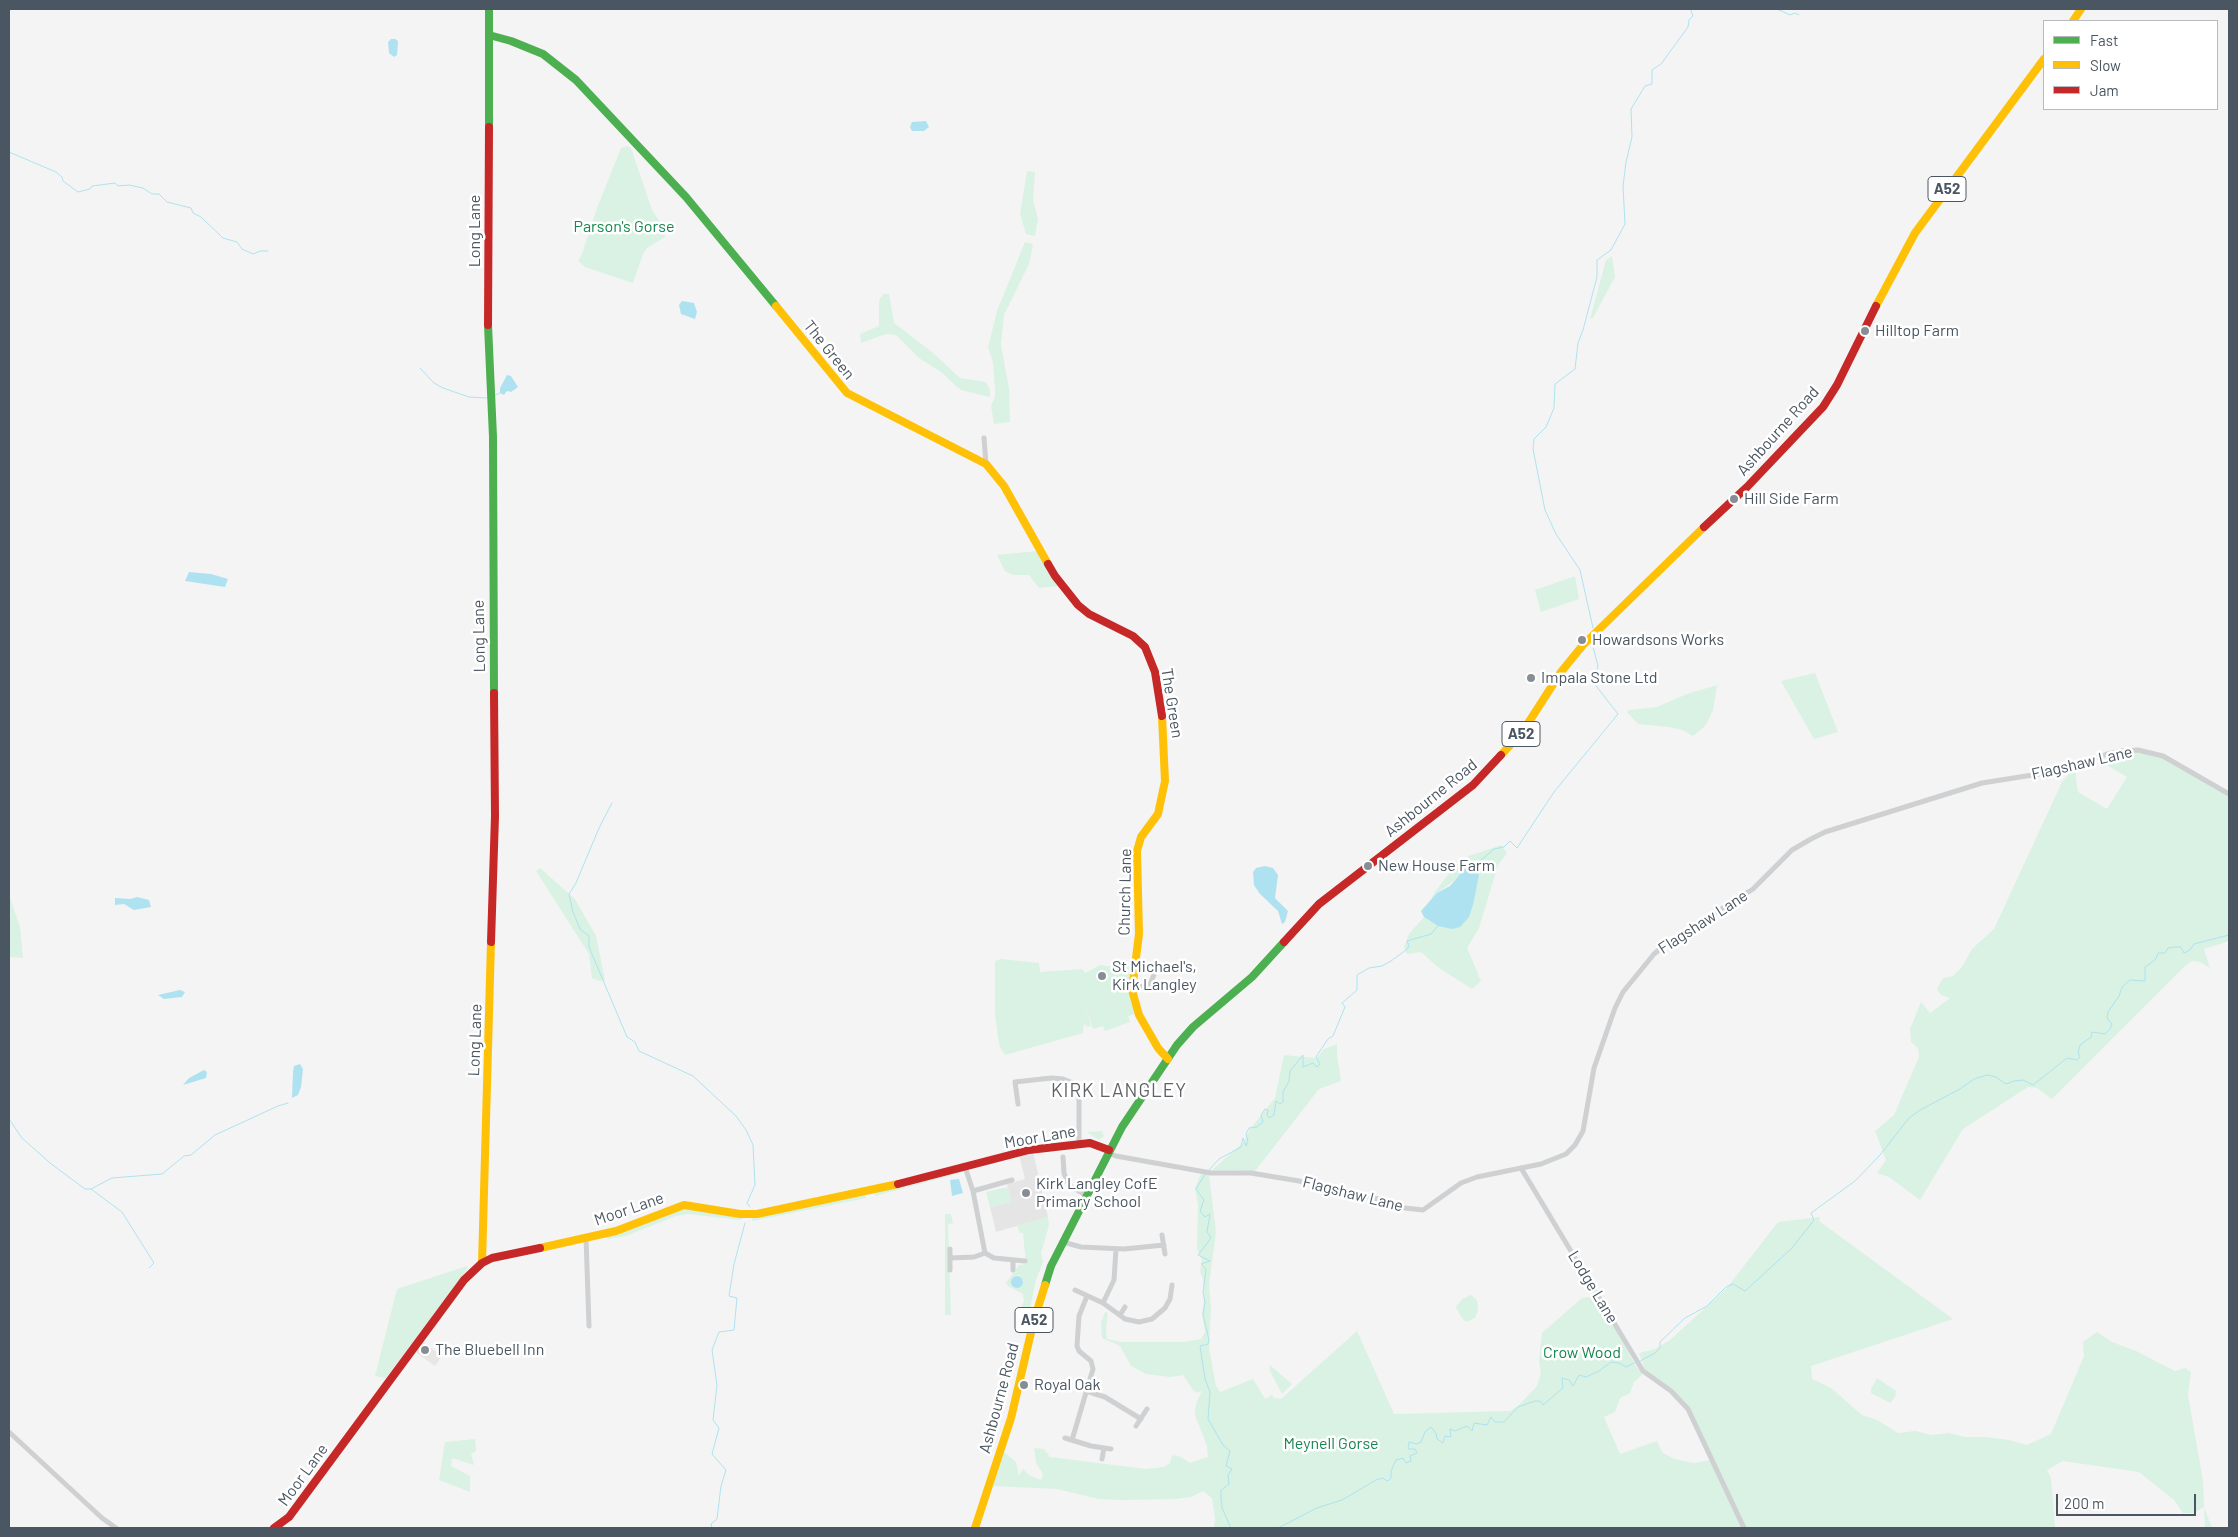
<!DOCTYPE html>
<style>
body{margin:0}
#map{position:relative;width:2238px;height:1537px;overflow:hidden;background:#f4f4f4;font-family:Barlow,sans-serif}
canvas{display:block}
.frame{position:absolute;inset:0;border:10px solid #4a5661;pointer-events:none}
.legend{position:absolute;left:2043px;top:20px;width:175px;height:90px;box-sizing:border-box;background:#fff;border:1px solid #b7bbc0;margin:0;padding:6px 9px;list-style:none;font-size:15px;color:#4a5661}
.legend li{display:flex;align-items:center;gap:10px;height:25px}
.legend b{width:25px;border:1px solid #b7bbc0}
.scale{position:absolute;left:2056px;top:1494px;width:140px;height:22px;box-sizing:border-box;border:2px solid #4a5661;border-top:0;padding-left:6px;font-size:15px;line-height:18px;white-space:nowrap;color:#4a5661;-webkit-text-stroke:4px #fff;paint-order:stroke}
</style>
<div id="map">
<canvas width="2238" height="1537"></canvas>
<div class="frame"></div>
<ul class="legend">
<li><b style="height:6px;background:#4caf50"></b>Fast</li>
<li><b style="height:6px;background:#ffc107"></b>Slow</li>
<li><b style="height:6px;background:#c62828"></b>Jam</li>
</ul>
<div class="scale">200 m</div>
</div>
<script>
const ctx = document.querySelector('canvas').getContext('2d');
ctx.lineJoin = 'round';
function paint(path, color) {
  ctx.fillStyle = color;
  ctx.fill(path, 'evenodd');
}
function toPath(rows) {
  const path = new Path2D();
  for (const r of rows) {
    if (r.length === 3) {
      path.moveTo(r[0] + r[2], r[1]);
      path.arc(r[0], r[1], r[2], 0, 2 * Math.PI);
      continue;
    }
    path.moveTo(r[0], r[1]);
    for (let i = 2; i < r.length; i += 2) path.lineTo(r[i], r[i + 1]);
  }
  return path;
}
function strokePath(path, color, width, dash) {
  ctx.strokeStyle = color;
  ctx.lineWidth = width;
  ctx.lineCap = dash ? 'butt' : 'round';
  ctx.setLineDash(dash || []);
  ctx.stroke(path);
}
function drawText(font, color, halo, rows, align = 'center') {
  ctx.font = font + ' Barlow,sans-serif';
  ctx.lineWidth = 5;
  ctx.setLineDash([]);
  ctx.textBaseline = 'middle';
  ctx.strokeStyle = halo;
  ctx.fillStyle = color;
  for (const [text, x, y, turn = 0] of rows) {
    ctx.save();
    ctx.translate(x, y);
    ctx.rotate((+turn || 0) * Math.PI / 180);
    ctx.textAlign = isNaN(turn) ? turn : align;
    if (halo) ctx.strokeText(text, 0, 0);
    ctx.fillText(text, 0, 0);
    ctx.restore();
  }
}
paint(toPath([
 [423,1342,442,1356,435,1366,415,1352]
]), '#e8e7e3');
paint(toPath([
 [1033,1152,1048,1217,996,1232,990,1207,1011,1202,1007,1184,1025,1179,1019,1155]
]), '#e6e5e6');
paint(toPath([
 [627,146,631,148,652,210,662,225,665,237,647,248,643,254,633,283,585,267,578,261,582,254,597,208,621,148],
 [1027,171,1035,172,1033,199,1038,219,1035,236,1026,234,1020,214],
 [1025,242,1033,244,1029,264,1004,315,1001,345,1009,389,1010,422,994,424,991,406,995,397,995,387,993,363,988,347,997,311],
 [1612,256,1615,277,1593,318,1590,319,1606,260],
 [884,294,889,294,894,323,932,352,960,378,986,382,990,390,990,397,961,390,956,386,941,372,919,358,896,335,886,334,861,343,860,334,879,326,879,304,880,298],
 [1037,551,1058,586,1039,588,1029,575,1013,575,1005,571,997,555],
 [1575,576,1579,599,1541,612,1535,590],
 [1815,673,1838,732,1814,739,1781,681],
 [1717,685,1713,710,1706,725,1693,736,1682,730,1669,727,1638,724,1627,712,1629,710,1657,707,1687,694],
 [2132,751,2162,757,2229,795,2229,941,2204,949,2210,968,2200,962,2192,961,2185,966,2052,1099,2037,1088,2028,1087,1963,1129,1920,1200,1889,1177,1877,1173,1886,1160,1875,1131,1894,1115,1919,1057,1918,1048,1911,1042,1910,1029,1921,1002,1930,1013,1950,998,1941,995,1937,989,1943,978,1953,976,1962,967,1972,949,1994,929,2062,782,2068,775,2067,771,2073,768,2075,771,2078,792,2107,809,2127,777,2103,763,2105,757],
 [1501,845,1507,853,1498,865,1479,928,1467,948,1481,981,1472,989,1439,968,1421,952,1407,954,1404,947,1409,934,1424,917,1438,926,1474,901,1479,875,1463,868,1459,877,1437,893,1430,902,1434,893,1454,867,1469,856],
 [540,868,575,899,596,936,605,980,600,981,592,978,589,954,536,871],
 [9,895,20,927,23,958,9,957],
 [1001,959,1039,963,1040,972,1082,969,1085,973,1100,965,1123,968,1124,963,1131,964,1129,989,1135,1014,1128,1016,1130,1022,1105,1031,1103,1026,1093,1029,1086,1007,1091,1026,1088,1027,1084,1024,1083,1033,1005,1055,1000,1047,998,1038,995,1014,995,961],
 [1337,1044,1337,1056,1341,1081,1319,1089,1255,1171,1212,1170,1244,1142,1250,1129,1275,1098,1284,1055,1317,1058,1324,1049],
 [1102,1131,1104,1136,1099,1140,1087,1132],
 [957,1170,964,1172,875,1196,874,1192],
 [1201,1174,1209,1175,1216,1232,1209,1285,1211,1307,1209,1348,1216,1386,1220,1392,1253,1379,1265,1399,1272,1395,1274,1398,1281,1399,1357,1331,1394,1414,1510,1411,1519,1405,1537,1386,1541,1374,1539,1360,1542,1333,1582,1298,1597,1296,1637,1368,1641,1370,1642,1375,1634,1382,1630,1393,1620,1398,1615,1412,1604,1417,1620,1454,1657,1441,1662,1452,1674,1459,1694,1463,1710,1460,1742,1528,1214,1528,1215,1519,1212,1498,1203,1491,1191,1497,1175,1499,1121,1500,1099,1499,1057,1489,994,1486,993,1485,1004,1452,1016,1462,1019,1476,1023,1469,1029,1475,1041,1480,1043,1474,1036,1463,1034,1448,1044,1449,1050,1457,1146,1469,1164,1467,1170,1463,1172,1455,1181,1457,1190,1463,1208,1457,1207,1446,1195,1415,1196,1404,1202,1390,1198,1393,1193,1390,1183,1375,1171,1377,1146,1374,1131,1366,1120,1346,1102,1338,1101,1323,1105,1312,1108,1313,1106,1329,1107,1339,1121,1342,1184,1342,1201,1339,1205,1332,1202,1314,1204,1301,1203,1279,1200,1272,1202,1260,1197,1249,1198,1205,1195,1188],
 [1008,1187,1011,1202,990,1207,986,1192],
 [865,1195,866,1198,752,1221,753,1215],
 [680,1208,744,1215,743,1219,740,1220,688,1214,676,1216,626,1236,608,1239,605,1235],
 [945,1214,951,1214,953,1223,948,1224,951,1315,945,1315],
 [1048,1217,1049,1225,1041,1253,1043,1262,1036,1280,1029,1313,1019,1313,1024,1301,1023,1294,1008,1286,1006,1283,1019,1265,1026,1264,1023,1233,1020,1233,1017,1225],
 [1018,1275,1024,1281,1015,1288,1011,1281,1013,1277],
 [1820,1217,1819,1221,1953,1319,1811,1366,1812,1379,1831,1388,1862,1415,1877,1420,1898,1433,1916,1431,1931,1435,1949,1433,1965,1437,1985,1437,2009,1440,2027,1445,2051,1434,2084,1356,2083,1342,2097,1332,2112,1342,2136,1351,2175,1371,2185,1368,2191,1372,2188,1395,2203,1481,2204,1507,2212,1528,2205,1528,2204,1507,2193,1513,2183,1513,2174,1500,2139,1472,2063,1461,2047,1470,2051,1478,2055,1528,1746,1528,1688,1406,1645,1370,1639,1353,1655,1349,1670,1340,1726,1289,1778,1222],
 [467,1266,468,1268,386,1378,375,1376,397,1289],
 [1471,1295,1477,1300,1478,1310,1475,1318,1466,1322,1461,1317,1456,1307,1462,1299],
 [1270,1365,1292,1384,1282,1394,1270,1371],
 [1877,1378,1896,1391,1895,1397,1890,1403,1871,1393,1871,1389],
 [475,1439,476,1451,471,1454,474,1465,452,1458,451,1466,470,1476,470,1492,439,1480,445,1442]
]), '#d9f2e3');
paint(toPath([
 [391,39,395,39,398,41,397,55,394,57,389,53,388,42],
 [926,121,929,127,924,131,912,131,910,127,912,122],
 [682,301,694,303,697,312,695,319,681,314,679,305],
 [507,375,511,376,518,387,511,392,507,391,504,395,500,393,500,388],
 [189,572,211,574,228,579,225,587,185,581],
 [1476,864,1479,875,1474,901,1469,917,1460,927,1452,929,1438,926,1424,917,1421,911,1437,893,1450,886,1458,877,1463,868],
 [1265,866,1273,868,1278,875,1275,898,1288,911,1285,922,1282,924,1278,911,1260,894,1254,885,1253,872,1256,868],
 [137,897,149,900,151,907,134,910,124,904,115,905,115,898,130,899],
 [180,990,185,992,182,997,164,999,158,995],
 [300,1064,303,1069,301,1087,298,1095,292,1098,293,1071,294,1066],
 [204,1070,207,1072,206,1078,183,1085,189,1078],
 [959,1179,963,1193,952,1196,950,1180],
 [1017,1282,6]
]), '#aee2f0');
strokePath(toPath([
 [1777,9,1790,15,1795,13,1799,15],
 [9,152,56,172,62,177,63,181,78,192,90,189,92,186,115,183,118,186,129,185,143,188,152,194,159,194,167,202,191,208,193,213,201,217,223,238,237,242,242,249,253,254,260,251,268,251],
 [420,368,434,383,443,388,469,397,487,398],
 [493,396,500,393],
 [1593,628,1580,570,1556,534,1545,510,1533,449,1534,439,1546,427,1554,408,1555,384,1575,369,1578,343,1583,330,1597,277,1597,260,1611,250,1625,224,1623,186,1626,162,1632,137,1631,109,1645,86,1652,84,1652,70,1661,64,1688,27,1689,20,1693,16,1691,11,1693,9],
 [612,803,599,828,576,883,569,894,573,912,580,929,589,936,589,947,627,1037,635,1042,639,1051,693,1076,736,1116,746,1130,753,1145,755,1185,747,1203,750,1207],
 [1475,865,1494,849,1504,847,1510,841,1517,848,1554,792,1618,714,1593,682,1598,666,1592,643],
 [9,1119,22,1138,50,1163,85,1189,91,1189,122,1212,154,1263,149,1268],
 [1208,1171,1219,1159,1241,1147,1243,1138,1246,1146,1248,1142,1246,1134,1249,1128,1257,1127,1263,1122,1261,1115,1265,1109,1268,1110,1267,1115,1269,1118,1274,1115,1276,1101,1280,1104,1283,1102,1283,1092,1289,1081,1290,1071,1303,1055,1303,1067,1313,1063,1317,1067,1320,1064,1316,1057,1328,1039,1333,1036,1345,1007,1342,1003,1357,990,1357,975,1369,968,1382,966,1391,961,1406,950,1409,946,1407,941,1431,934,1438,926],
 [1205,1174,1196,1189,1204,1200,1200,1211,1205,1217,1210,1214,1207,1232,1211,1238,1198,1255,1210,1261,1201,1264,1206,1269,1203,1293,1205,1302,1203,1314,1209,1340,1208,1344,1200,1346,1205,1379,1210,1392,1208,1419,1223,1445,1230,1451,1226,1466,1232,1469,1228,1475,1229,1484,1221,1490,1221,1498,1222,1508,1231,1528],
 [91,1189,112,1178,162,1174,184,1156,191,1155,215,1135,278,1106,288,1103],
 [1640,1361,1655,1353,1660,1348,1660,1342,1685,1318,1707,1306,1726,1287,1733,1284,1745,1291,1792,1248,1814,1220,1811,1213,1855,1181,1880,1155,1909,1118,1920,1110,1960,1089,1974,1079,1987,1075,1996,1077,2006,1084,2014,1081,2023,1080,2033,1085,2067,1058,2077,1060,2080,1057,2078,1053,2080,1045,2091,1037,2092,1032,2105,1034,2110,1029,2112,1024,2107,1018,2108,1012,2119,996,2122,987,2130,980,2145,981,2145,967,2156,959,2158,953,2165,953,2168,948,2175,947,2181,947,2184,953,2190,950,2194,944,2229,935],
 [712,1528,711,1524,717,1519,721,1486,726,1470,712,1454,719,1428,713,1420,717,1385,712,1350,719,1332,734,1330,737,1298,729,1296,734,1264,745,1223],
 [1278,1528,1317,1508,1342,1500,1376,1480,1382,1478,1388,1481,1391,1478,1391,1471,1396,1460,1403,1458,1406,1463,1411,1461,1410,1456,1417,1453,1415,1449,1408,1449,1409,1442,1417,1444,1421,1442,1425,1432,1431,1427,1436,1433,1437,1439,1443,1443,1445,1436,1451,1437,1450,1429,1455,1431,1467,1426,1472,1431,1474,1423,1487,1425,1491,1417,1495,1422,1504,1422,1518,1407,1535,1401,1540,1401,1543,1405,1563,1388,1562,1378,1569,1380,1573,1386,1579,1375,1586,1377,1599,1371,1611,1362,1619,1363,1626,1367,1636,1362]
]), '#aee2f0', 1);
strokePath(toPath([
 [984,438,986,464],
 [1150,985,1157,989],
 [1133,988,1150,985,1155,972],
 [1018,1104,1015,1082,1051,1078,1063,1079,1073,1083,1079,1096,1079,1143],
 [1108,1153,1116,1156,1211,1173,1251,1173,1299,1181,1378,1199,1405,1208,1423,1210,1461,1183,1477,1177,1541,1164,1566,1154,1575,1145,1583,1131,1594,1068,1615,1008,1623,992,1654,954,1666,944,1753,889,1792,850,1811,839,1825,832,1982,783,2064,770,2107,754,2122,751,2138,750,2163,756,2229,794],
 [1063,1157,1064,1173,1067,1181,1070,1186,1086,1195],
 [965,1167,973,1191,1012,1180],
 [1521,1168,1643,1371,1671,1391,1688,1409,1744,1528],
 [973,1191,985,1253,994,1258,1025,1261],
 [1162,1235,1165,1254],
 [586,1237,589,1326],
 [1063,1242,1081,1247,1124,1249,1164,1245],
 [950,1249,950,1270],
 [950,1258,974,1257,985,1253],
 [1013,1270,1013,1260],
 [1075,1290,1103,1303,1125,1319,1139,1322,1152,1319,1165,1308,1170,1299,1172,1285],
 [1103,1303,1114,1280,1116,1249],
 [1120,1315,1125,1307],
 [1086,1391,1105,1397,1141,1419],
 [1136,1426,1147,1409],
 [9,1432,102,1518,116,1528],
 [1065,1438,1091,1446,1111,1449],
 [1072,1440,1093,1369,1091,1361,1079,1351,1077,1346,1079,1316,1087,1296],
 [1102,1459,1104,1448]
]), '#ced0d2', 5);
strokePath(toPath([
 [489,35,511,41,543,54,576,80,686,197,776,306],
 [489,127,489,9],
 [488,325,493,437,494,693],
 [1045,1285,1051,1266,1122,1127,1177,1045,1193,1027,1252,977,1284,942]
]), '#4caf50', 8);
strokePath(toPath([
 [2073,21,2081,9],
 [776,306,847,393,986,464,1004,486,1048,564],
 [1876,306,1915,233,2044,59],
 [1162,716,1165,781,1158,814,1141,837,1137,851,1139,934,1132,990,1139,1015,1158,1048,1168,1059],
 [1501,755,1523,731,1561,672,1583,645,1704,527],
 [540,1248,616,1231,684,1205,740,1214,757,1214,898,1184],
 [482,1263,491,942],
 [975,1528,1011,1418,1033,1324,1045,1285]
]), '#ffc107', 8);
strokePath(toPath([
 [488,325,489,127],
 [1704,527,1747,487,1823,407,1837,385,1876,306],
 [1048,564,1055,576,1078,605,1089,614,1133,636,1145,647,1155,672,1162,716],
 [491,942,495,816,494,693],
 [1284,942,1319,904,1473,785,1501,755],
 [898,1184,1029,1150,1090,1143,1109,1150],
 [274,1528,289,1517,464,1280,482,1263,492,1258,540,1248]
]), '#c62828', 8);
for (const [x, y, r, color] of [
 [1865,331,5,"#868d94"],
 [1734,499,5,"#868d94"],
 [1582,640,5,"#868d94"],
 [1531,678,5,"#868d94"],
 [1368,866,5,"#868d94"],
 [1102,976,5,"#868d94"],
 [1026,1193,5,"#868d94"],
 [425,1350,5,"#868d94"],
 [1024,1385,5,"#868d94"]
]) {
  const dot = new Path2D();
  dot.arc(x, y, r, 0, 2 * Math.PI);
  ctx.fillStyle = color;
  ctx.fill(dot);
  strokePath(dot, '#fff', 2);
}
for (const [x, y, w] of [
 [1947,189,38],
 [1521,734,38],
 [1034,1320,38]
]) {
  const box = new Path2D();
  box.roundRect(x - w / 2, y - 12.5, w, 25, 4);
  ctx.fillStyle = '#fff';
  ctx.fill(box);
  strokePath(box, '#4a5661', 1);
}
drawText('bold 15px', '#4a5661', null, [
 ["A52",1947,189],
 ["A52",1521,734],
 ["A52",1034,1320]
]);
drawText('16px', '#17864f', '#fff', [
 ["Parson's Gorse",624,227],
 ["Crow Wood",1582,1353],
 ["Meynell Gorse",1331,1444]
]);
drawText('16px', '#4a5661', '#fff', [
 ["Long Lane",475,231,-90],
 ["The Green",829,350,51],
 ["Ashbourne Road",1778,431,-48],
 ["Long Lane",479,636,-91],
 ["The Green",1172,703,81],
 ["Flagshaw Lane",2082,763,-13],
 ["Ashbourne Road",1431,798,-39],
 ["Church Lane",1125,892,-89],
 ["Flagshaw Lane",1703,922,-33],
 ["Long Lane",475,1040,-88],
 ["Moor Lane",1040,1137,-10],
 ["Flagshaw Lane",1353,1194,14],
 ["Moor Lane",629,1209,-19],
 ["Lodge Lane",1593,1287,59],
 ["Ashbourne Road",999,1398,-75],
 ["Moor Lane",303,1475,-54]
]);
drawText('16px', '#4a5661', '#fff', [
 ["Hilltop Farm",1875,331],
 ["Hill Side Farm",1744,499],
 ["Howardsons Works",1592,640],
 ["Impala Stone Ltd",1541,678],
 ["New House Farm",1378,866],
 ["St Michael's,",1112,967],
 ["Kirk Langley",1112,985],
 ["Kirk Langley CofE",1036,1184],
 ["Primary School",1036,1202],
 ["The Bluebell Inn",435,1350],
 ["Royal Oak",1034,1385]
], 'left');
ctx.letterSpacing = '1px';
drawText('19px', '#5f6368', '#fff', [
 ["KIRK LANGLEY",1119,1091]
]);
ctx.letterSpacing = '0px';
</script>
